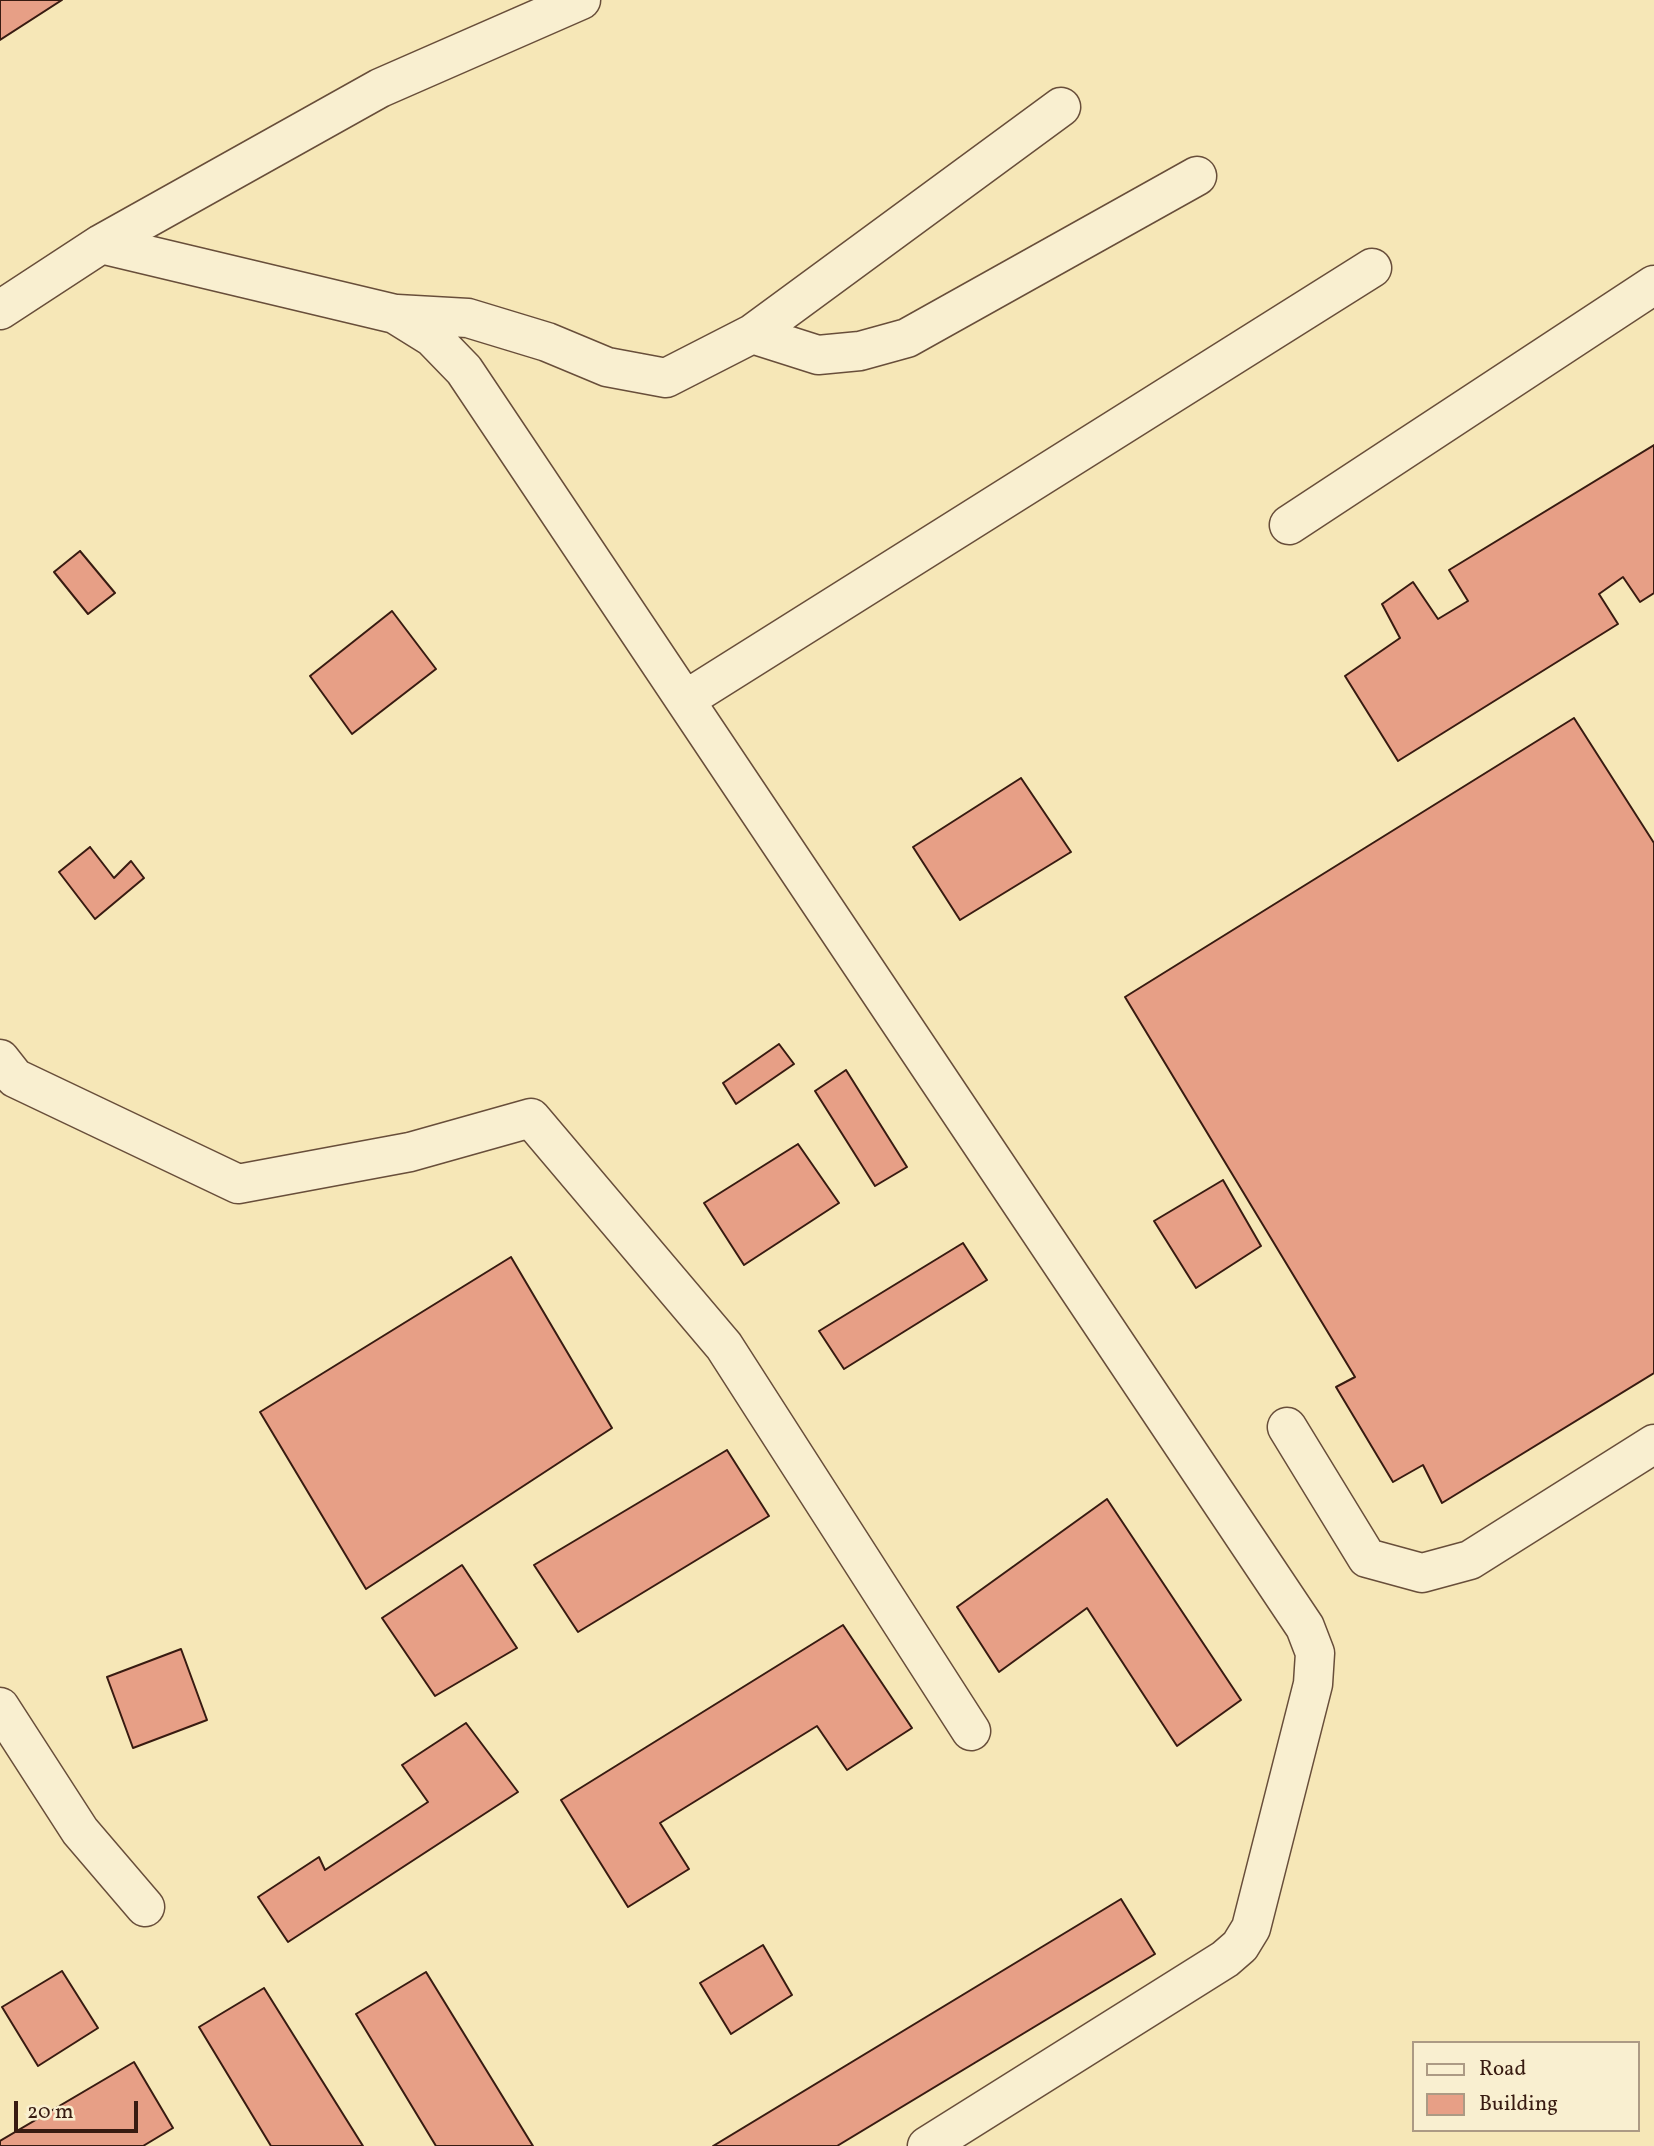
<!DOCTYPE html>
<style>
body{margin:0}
#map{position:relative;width:1654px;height:2146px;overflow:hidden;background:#f6e7b7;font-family:Vollkorn,serif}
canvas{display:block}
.legend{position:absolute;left:1412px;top:2041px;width:228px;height:91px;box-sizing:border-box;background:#f9efd0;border:2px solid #ac9a84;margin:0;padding:9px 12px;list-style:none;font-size:21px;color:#381b11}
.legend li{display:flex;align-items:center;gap:14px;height:35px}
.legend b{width:35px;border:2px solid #ac9a84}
.scale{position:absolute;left:14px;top:2101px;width:124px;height:32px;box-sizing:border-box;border:4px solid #381b11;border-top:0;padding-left:9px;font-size:21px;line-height:24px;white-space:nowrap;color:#381b11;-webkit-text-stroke:5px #f9efd0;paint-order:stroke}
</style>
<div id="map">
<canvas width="1654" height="2146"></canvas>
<ul class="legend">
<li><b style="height:9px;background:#f9efd0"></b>Road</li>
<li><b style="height:19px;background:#e79f86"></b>Building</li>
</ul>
<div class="scale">20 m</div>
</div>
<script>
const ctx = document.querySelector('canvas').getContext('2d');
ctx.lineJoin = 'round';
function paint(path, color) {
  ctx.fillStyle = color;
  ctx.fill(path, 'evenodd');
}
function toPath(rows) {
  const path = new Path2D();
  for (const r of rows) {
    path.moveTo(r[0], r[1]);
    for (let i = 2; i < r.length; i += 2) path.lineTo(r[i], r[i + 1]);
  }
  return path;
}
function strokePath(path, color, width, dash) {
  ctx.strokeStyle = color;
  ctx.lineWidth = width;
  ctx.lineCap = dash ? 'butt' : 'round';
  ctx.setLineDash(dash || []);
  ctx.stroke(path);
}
const building = toPath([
 [0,0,62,0,0,40,0,0],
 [1654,445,1654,593,1640,602,1623,577,1599,594,1618,624,1398,761,1345,676,1400,638,1382,604,1413,582,1438,619,1468,601,1449,570,1654,445],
 [80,551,115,593,88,614,54,572,80,551],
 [392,611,436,669,352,734,310,676,392,611],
 [1574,718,1654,843,1654,1373,1442,1503,1423,1465,1393,1482,1336,1387,1355,1377,1125,997,1574,718],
 [1021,778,1071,852,960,920,913,847,1021,778],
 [90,847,114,878,131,861,144,878,95,919,59,872,90,847],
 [779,1044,794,1064,736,1104,723,1083,779,1044],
 [846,1070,907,1167,875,1186,815,1091,846,1070],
 [798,1144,839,1203,744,1265,704,1203,798,1144],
 [1223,1180,1261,1246,1196,1288,1154,1221,1223,1180],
 [963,1243,987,1280,844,1369,819,1331,963,1243],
 [511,1257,612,1428,366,1589,260,1412,511,1257],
 [727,1450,769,1516,578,1632,534,1565,727,1450],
 [1107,1499,1241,1700,1177,1746,1087,1608,999,1672,957,1607,1107,1499],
 [462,1565,517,1648,435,1696,382,1618,462,1565],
 [843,1625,912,1728,847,1770,817,1726,660,1823,689,1869,628,1907,561,1800,843,1625],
 [181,1649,207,1720,133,1748,107,1677,181,1649],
 [466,1723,518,1792,288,1942,258,1897,319,1857,325,1870,428,1802,402,1765,466,1723],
 [1121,1899,1155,1954,837,2146,713,2146,1121,1899],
 [763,1945,792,1995,731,2034,700,1983,763,1945],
 [62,1971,98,2028,38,2066,2,2007,62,1971],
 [426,1972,533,2146,436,2146,356,2014,426,1972],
 [264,1988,363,2146,271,2146,199,2027,264,1988],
 [134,2062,173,2128,143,2146,0,2146,0,2141,134,2062]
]);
paint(building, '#e79f86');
strokePath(building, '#381b11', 2);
const minor = toPath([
 [101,244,395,314,432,337,464,370,1305,1627,1315,1653,1313,1684,1251,1928,1240,1946,1225,1959,927,2146],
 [0,310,101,244,380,88,581,0],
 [397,314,468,318,547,342,607,367,666,378,752,334,1061,107],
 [752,334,818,355,860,351,907,338,1197,176],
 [1289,525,1654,285],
 [685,700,1372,268],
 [0,1059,15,1078,238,1184,410,1152,531,1118,724,1346,971,1731],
 [1287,1427,1367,1558,1422,1573,1470,1560,1654,1444],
 [0,1707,80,1831,145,1907]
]);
strokePath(minor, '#684e3a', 41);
strokePath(minor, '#f9efd0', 38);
</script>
